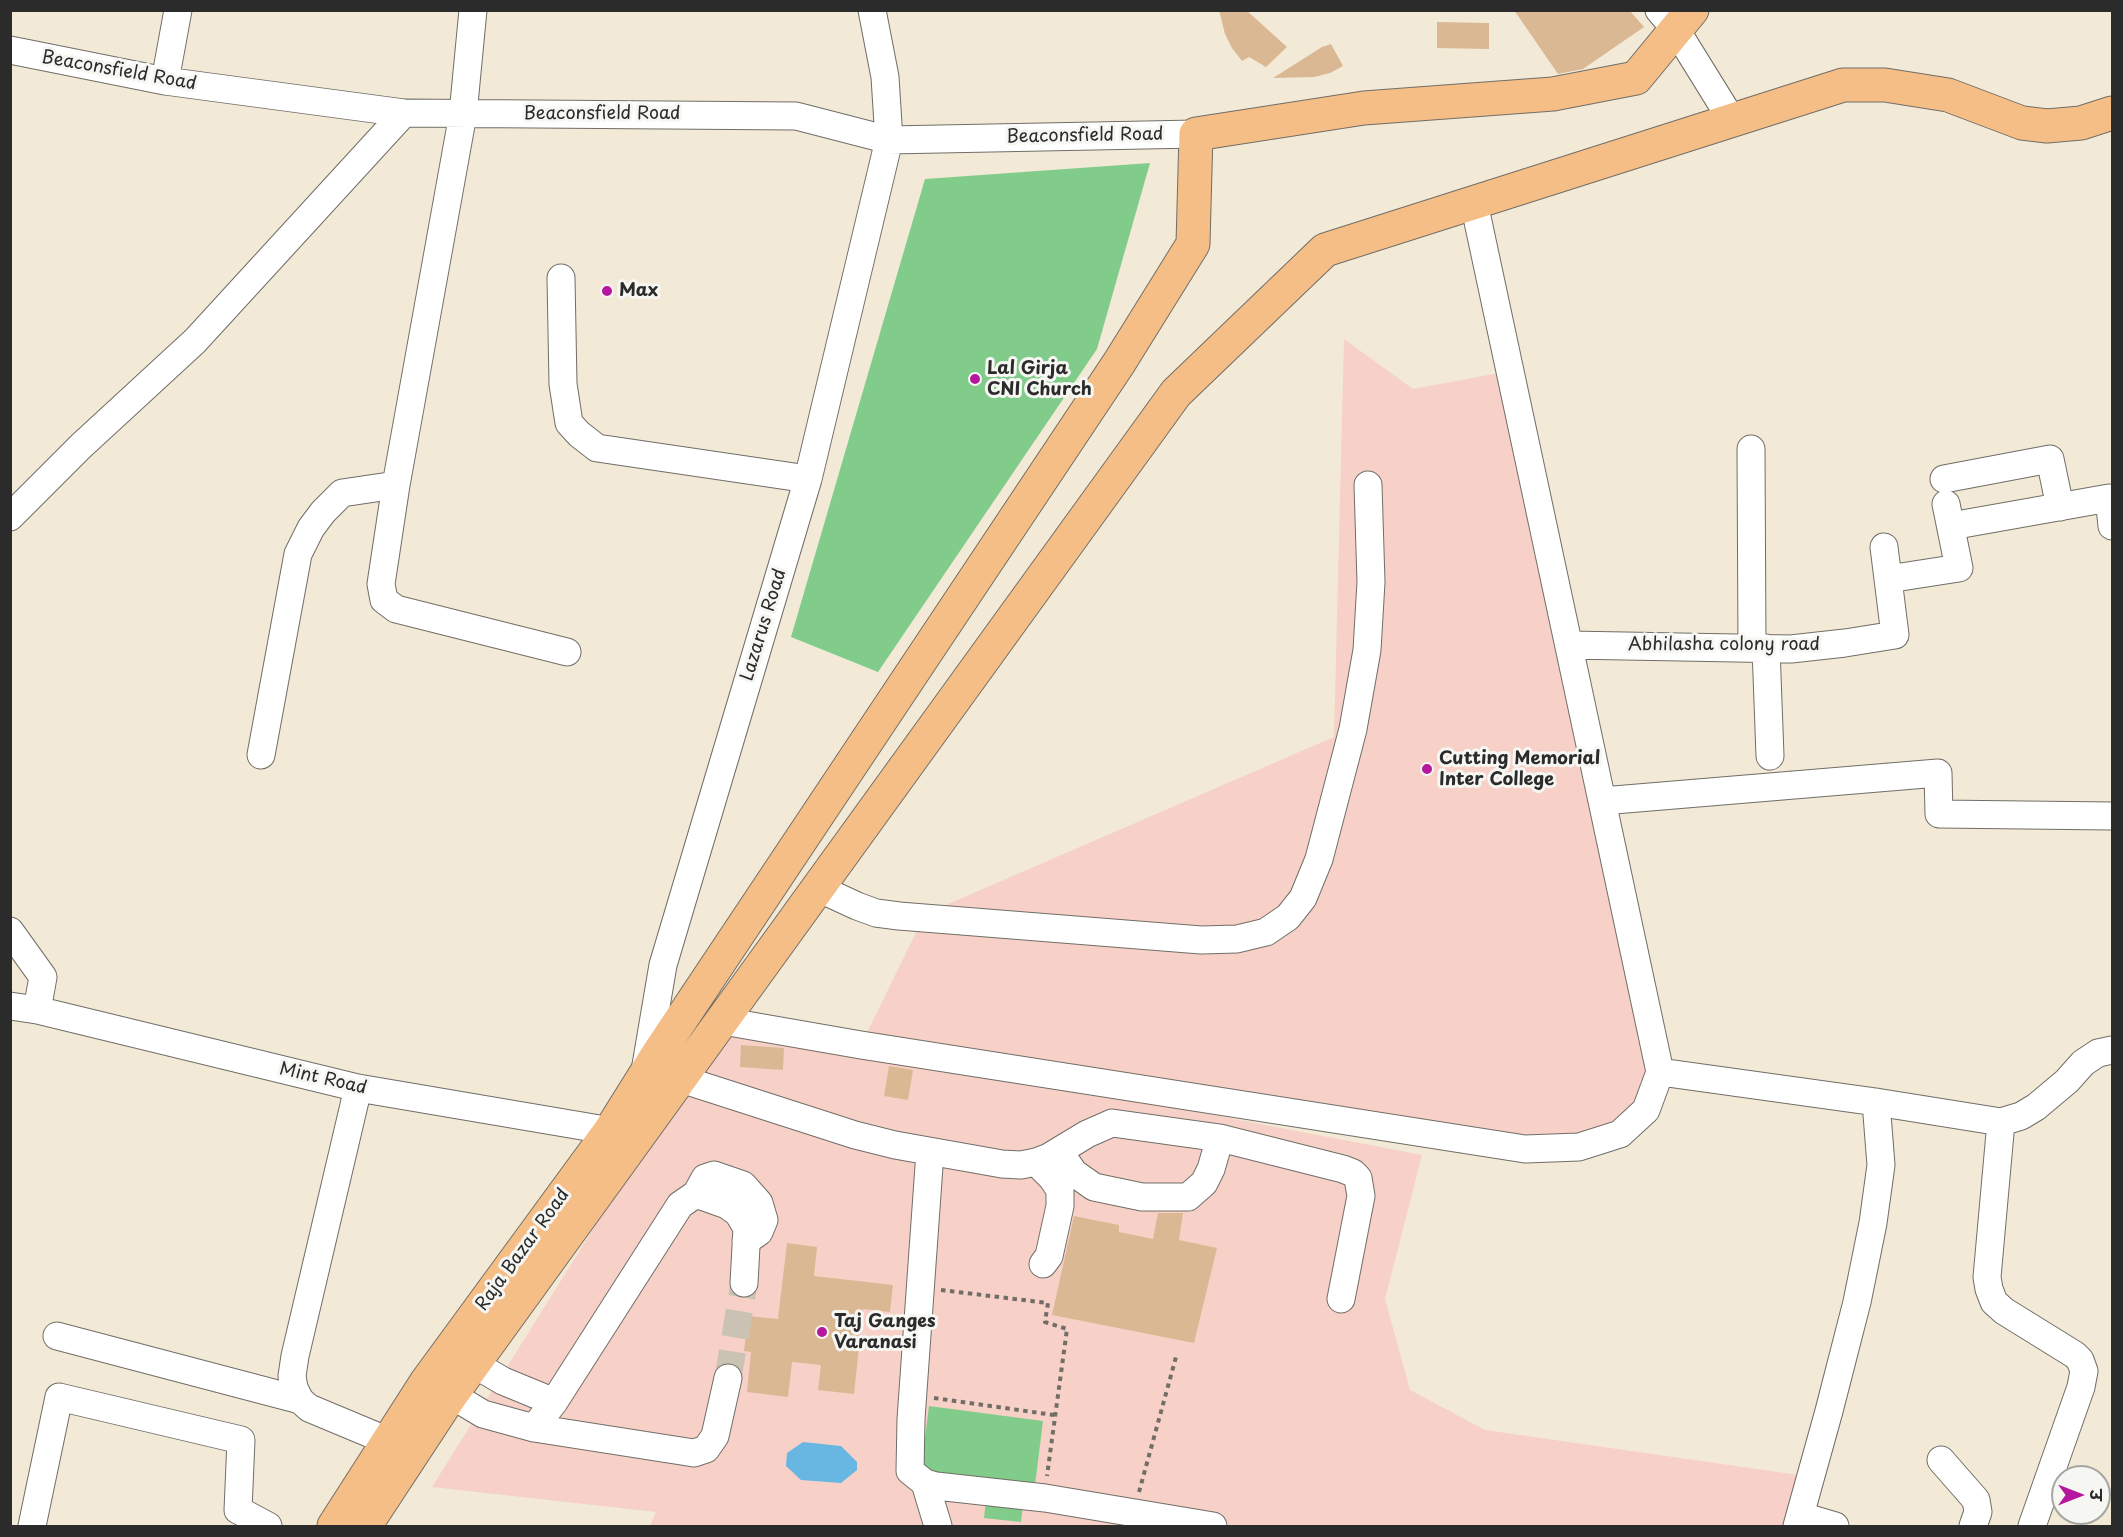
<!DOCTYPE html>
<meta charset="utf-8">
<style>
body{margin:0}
#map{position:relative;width:2123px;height:1537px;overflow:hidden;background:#f2e9d6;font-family:"Playpen Sans","Playpen Sans Deva",sans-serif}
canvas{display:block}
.frame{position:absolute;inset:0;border:12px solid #2b2b2b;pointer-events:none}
.north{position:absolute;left:2051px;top:1465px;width:60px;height:60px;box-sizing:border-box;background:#f6f6f2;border:2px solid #a5a5a2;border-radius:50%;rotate:90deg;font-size:16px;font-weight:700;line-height:24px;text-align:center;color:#2b2b2b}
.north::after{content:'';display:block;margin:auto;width:21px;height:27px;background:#b5179e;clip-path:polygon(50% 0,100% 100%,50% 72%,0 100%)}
</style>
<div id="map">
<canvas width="2123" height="1537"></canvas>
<div class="frame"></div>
<div class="north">उ</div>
</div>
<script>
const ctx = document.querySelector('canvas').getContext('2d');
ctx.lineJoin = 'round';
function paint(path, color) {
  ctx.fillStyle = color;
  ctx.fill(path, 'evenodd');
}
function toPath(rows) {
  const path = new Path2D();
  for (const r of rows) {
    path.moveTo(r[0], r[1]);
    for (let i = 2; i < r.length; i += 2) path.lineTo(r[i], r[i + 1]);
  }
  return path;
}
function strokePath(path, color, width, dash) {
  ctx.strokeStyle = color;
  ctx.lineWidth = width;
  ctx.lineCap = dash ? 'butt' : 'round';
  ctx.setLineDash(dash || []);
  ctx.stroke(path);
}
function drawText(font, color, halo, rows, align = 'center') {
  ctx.font = font + ' "Playpen Sans",sans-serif';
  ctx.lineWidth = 6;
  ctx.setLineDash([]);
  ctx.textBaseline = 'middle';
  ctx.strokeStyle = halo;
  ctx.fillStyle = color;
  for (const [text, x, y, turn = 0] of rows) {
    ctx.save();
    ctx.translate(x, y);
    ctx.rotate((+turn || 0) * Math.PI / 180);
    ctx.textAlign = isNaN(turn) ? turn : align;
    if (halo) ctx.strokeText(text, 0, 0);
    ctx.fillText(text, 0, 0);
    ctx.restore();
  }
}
paint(toPath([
 [1344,339,1413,389,1510,371,1660,1072,1646,1110,1579,1147,861,1045,925,914,1334,737],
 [723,1021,1422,1155,1385,1299,1410,1390,1485,1430,1799,1475,1785,1526,650,1526,656,1512,432,1487]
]), '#f7d1c7');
paint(toPath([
 [1150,163,1097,349,878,672,791,637,925,179],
 [929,1406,1043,1421,1035,1485,921,1470],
 [986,1500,1023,1505,1021,1522,984,1518]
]), '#81cc8a');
paint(toPath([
 [803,1442,841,1446,857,1462,857,1470,841,1483,801,1480,786,1466,787,1453]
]), '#67b7e2');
paint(toPath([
 [1219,10,1246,10,1287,47,1266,67,1249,57,1242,61,1232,48,1225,34],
 [1514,10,1629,10,1644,27,1583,69,1558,74],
 [1437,22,1489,23,1489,49,1437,48],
 [1331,44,1343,66,1330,73,1314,77,1273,78,1322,47],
 [741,1045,784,1048,783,1070,740,1067],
 [889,1066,913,1070,908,1100,884,1096],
 [1158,1213,1183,1213,1179,1240,1217,1248,1194,1343,1052,1315,1074,1216,1119,1225,1119,1232,1153,1239],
 [787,1243,817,1247,814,1276,893,1285,890,1312,863,1309,854,1394,818,1390,821,1365,792,1362,788,1397,747,1392,751,1352,744,1351,748,1316,778,1319]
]), '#dab894');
strokePath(toPath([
 [728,1378,744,1283]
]), '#cac3b4', 27, [27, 14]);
const minor = toPath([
 [473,10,463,114,396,485,381,584,384,600,396,609,567,652],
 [1659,10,1676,30,1733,122],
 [10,50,165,81,404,113,796,116,889,140,1196,134],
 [165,81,178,10],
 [561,278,563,384,569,423,579,434,597,448,808,479],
 [1751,449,1752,648],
 [1944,479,2050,459,2060,507],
 [10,517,81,446,195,341,404,113],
 [1951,526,2109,498,2112,526],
 [1888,579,1959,568,1946,504],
 [1569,645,1791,649,1845,643,1895,635,1884,547],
 [1766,648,1770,756],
 [261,755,298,554,311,528,323,512,342,493,396,485],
 [1602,801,1938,773,1939,814,2112,816],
 [818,888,857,906,876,913,899,916,1201,940,1237,939,1266,932,1288,917,1303,898,1319,859,1353,729,1367,650,1371,582,1368,485],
 [10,931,43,977,37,1010],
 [10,1006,37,1010,358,1088,629,1134],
 [723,1021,861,1045,1525,1149,1579,1147,1620,1134,1646,1110,1660,1072,1474,203],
 [645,1071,663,965,808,479,889,140,885,77,872,10],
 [1660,1072,1876,1102,2001,1122,2021,1116,2036,1107,2067,1081,2083,1063,2098,1053,2112,1050],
 [681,1079,855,1135,895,1145,1002,1164,1021,1165,1036,1162,1049,1157,1087,1134,1112,1123,1220,1138,1343,1169,1353,1173,1358,1178,1361,1196,1341,1299],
 [358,1088,295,1356,292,1376,294,1388,300,1400,309,1408,388,1441],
 [2001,1122,1987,1277,1989,1289,1994,1302,2004,1311,2075,1355,2080,1360,2084,1371,2081,1387,2032,1526],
 [1059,1151,1074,1173,1094,1187,1142,1197,1188,1197,1204,1183,1211,1169,1220,1138],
 [930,1152,911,1419,910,1471,925,1483,938,1526],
 [1036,1162,1052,1178,1060,1190,1060,1206,1049,1256,1043,1264],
 [696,1194,705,1178,714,1175,743,1185,759,1203,764,1220,759,1232,746,1241],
 [57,1336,300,1400],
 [474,1364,503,1381,554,1402],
 [433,1384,483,1414,534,1428,554,1402,680,1205,696,1194,727,1205,738,1213,747,1228,744,1283],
 [534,1428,694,1453,706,1449,715,1436,728,1378],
 [1941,1460,1976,1500,1978,1512,1973,1526],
 [925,1483,936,1486,1045,1498,1213,1526],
 [1801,1516,1835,1526],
 [32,1526,59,1397,241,1440,238,1510,268,1526],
 [1797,1526,1829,1411,1857,1302,1873,1223,1881,1165,1876,1102]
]);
const major = toPath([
 [334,1526,427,1381,610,1131,658,1054,1119,363,1193,244,1196,134,1364,108,1553,94,1636,78,1692,10],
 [365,1526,451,1395,1176,393,1325,250,1843,85,1885,85,1948,95,2022,123,2047,126,2081,123,2112,113]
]);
strokePath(minor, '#716e67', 29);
strokePath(major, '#716e67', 35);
strokePath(toPath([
 [941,1290,1048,1303,1045,1322,1067,1329,1047,1476],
 [934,1398,1054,1415],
 [1139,1492,1176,1357]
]), '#716e67', 4, [4.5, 4.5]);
strokePath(minor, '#fff', 27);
strokePath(major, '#f6be87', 33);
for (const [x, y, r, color] of [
 [607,291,6,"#b5179e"],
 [975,379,6,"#b5179e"],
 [1427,769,6,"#b5179e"],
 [822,1332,6,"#b5179e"]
]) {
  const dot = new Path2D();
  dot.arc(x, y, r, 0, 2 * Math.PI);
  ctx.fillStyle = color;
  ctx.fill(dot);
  strokePath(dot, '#f6f6f2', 2);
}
drawText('18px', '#2b2b2b', '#f6f6f2', [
 ["Beaconsfield Road",119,71,10],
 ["Beaconsfield Road",602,114],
 ["Beaconsfield Road",1085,136,-1],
 ["Lazarus Road",764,625,-73],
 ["Abhilasha colony road",1724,645],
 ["Mint Road",323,1079,13],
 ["Raja Bazar Road",523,1250,-54]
]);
drawText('bold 18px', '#2b2b2b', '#f6f6f2', [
 ["Max",619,291],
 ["Lal Girja",987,369],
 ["CNI Church",987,390],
 ["Cutting Memorial",1439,759],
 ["Inter College",1439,780],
 ["Taj Ganges",834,1322],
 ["Varanasi",834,1343]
], 'left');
</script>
